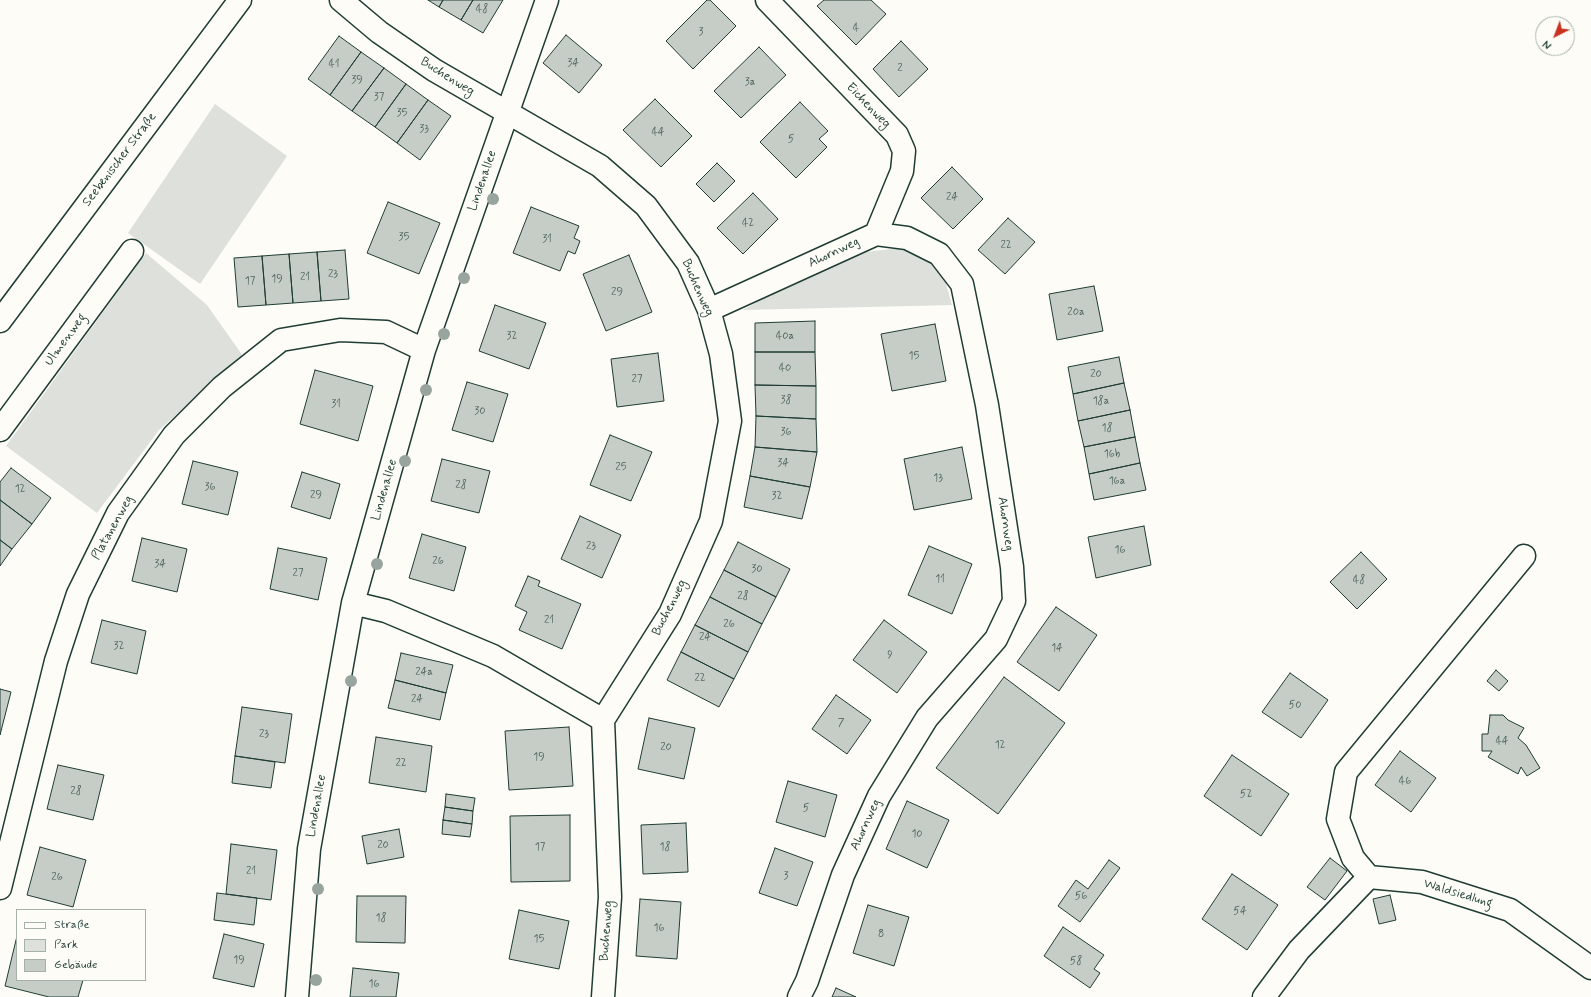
<!DOCTYPE html>
<meta charset="utf-8">
<style>
body{margin:0}
#map{position:relative;width:1591px;height:997px;overflow:hidden;background:#fdfcf7;font-family:Mynerve,sans-serif}
canvas{display:block}
.legend{position:absolute;left:16px;top:909px;width:130px;height:72px;box-sizing:border-box;background:#fdfcf7;border:1px solid #a4b0a9;margin:0;padding:5px 7px;list-style:none;font-size:12px;color:#1f3d34}
.legend li{display:flex;align-items:center;gap:8px;height:20px}
.legend b{width:20px;border:1px solid #a4b0a9}
.north{position:absolute;left:1535px;top:16px;width:40px;height:40px;box-sizing:border-box;background:#fdfcf7;border:1px solid #a4b0a9;border-radius:50%;rotate:222deg;font-size:11px;font-weight:700;line-height:16px;text-align:center;color:#1f3d34}
.north::after{content:'';display:block;margin:auto;width:14px;height:18px;background:#c8321e;clip-path:polygon(50% 0,100% 100%,50% 72%,0 100%)}
</style>
<div id="map">
<canvas width="1591" height="997"></canvas>
<ul class="legend">
<li><b style="height:5px;background:#fdfcf7"></b>Straße</li>
<li><b style="height:11px;background:#dde0db"></b>Park</li>
<li><b style="height:11px;background:#c6cdc7"></b>Gebäude</li>
</ul>
<div class="north">N</div>
</div>
<script>
const ctx = document.querySelector('canvas').getContext('2d');
ctx.lineJoin = 'round';
function paint(path, color) {
  ctx.fillStyle = color;
  ctx.fill(path, 'evenodd');
}
function toPath(rows) {
  const path = new Path2D();
  for (const r of rows) {
    path.moveTo(r[0], r[1]);
    for (let i = 2; i < r.length; i += 2) path.lineTo(r[i], r[i + 1]);
  }
  return path;
}
function strokePath(path, color, width, dash) {
  ctx.strokeStyle = color;
  ctx.lineWidth = width;
  ctx.lineCap = dash ? 'butt' : 'round';
  ctx.setLineDash(dash || []);
  ctx.stroke(path);
}
function drawText(font, color, halo, rows, align = 'center') {
  ctx.font = font + ' Mynerve,sans-serif';
  ctx.lineWidth = 3;
  ctx.setLineDash([]);
  ctx.textBaseline = 'middle';
  ctx.strokeStyle = halo;
  ctx.fillStyle = color;
  for (const [text, x, y, turn = 0] of rows) {
    ctx.save();
    ctx.translate(x, y);
    ctx.rotate((+turn || 0) * Math.PI / 180);
    ctx.textAlign = isNaN(turn) ? turn : align;
    if (halo) ctx.strokeText(text, 0, 0);
    ctx.fillText(text, 0, 0);
    ctx.restore();
  }
}
paint(toPath([
 [215,104,287,156,200,284,128,233],
 [900,248,925,256,944,277,952,305,743,310,807,274,866,252],
 [146,253,207,305,243,356,159,430,97,513,6,446]
]), '#dde0db');
const building = toPath([
 [428,0,443,0,439,7,428,0],
 [443,0,473,0,461,20,439,7,443,0],
 [473,0,503,0,483,33,461,20,473,0],
 [707,0,710,0,736,26,693,69,666,41,707,0],
 [824,0,871,0,886,14,856,45,817,6,824,0],
 [566,35,602,65,579,93,543,63,566,35],
 [339,36,361,52,330,95,308,79,339,36],
 [901,41,928,69,899,97,873,69,901,41],
 [759,47,786,75,741,118,714,91,759,47],
 [361,52,384,68,352,111,330,95,361,52],
 [384,68,406,84,375,127,352,111,384,68],
 [406,84,428,100,397,143,375,127,406,84],
 [655,99,692,136,661,167,623,130,655,99],
 [428,100,451,116,420,160,397,143,428,100],
 [800,102,828,131,819,139,827,147,796,178,760,142,800,102],
 [717,163,735,181,714,202,696,184,717,163],
 [952,167,983,199,953,229,921,198,952,167],
 [753,193,778,219,743,254,717,228,753,193],
 [388,202,440,223,419,274,367,253,388,202],
 [531,207,579,226,574,238,580,241,575,254,568,251,560,271,513,253,531,207],
 [1008,218,1035,242,1005,274,978,250,1008,218],
 [345,250,349,299,321,301,317,252,345,250],
 [317,252,321,301,293,303,289,254,317,252],
 [289,254,293,303,266,305,262,256,289,254],
 [629,255,652,312,606,331,583,274,629,255],
 [262,256,266,305,238,307,234,258,262,256],
 [1094,286,1103,331,1057,340,1049,294,1094,286],
 [495,305,546,323,529,369,479,351,495,305],
 [815,321,815,352,755,352,755,323,815,321],
 [935,324,946,381,892,391,881,334,935,324],
 [755,352,815,352,816,386,755,385,755,352],
 [658,353,664,401,617,407,611,359,658,353],
 [1119,357,1124,383,1073,394,1068,367,1119,357],
 [315,370,373,386,358,441,300,424,315,370],
 [467,382,508,394,493,442,452,430,467,382],
 [1124,383,1130,410,1078,421,1073,394,1124,383],
 [755,385,816,386,816,419,756,416,755,385],
 [1130,410,1135,437,1084,447,1078,421,1130,410],
 [756,416,816,419,817,452,755,447,756,416],
 [610,435,652,452,631,501,590,485,610,435],
 [1135,437,1140,463,1089,474,1084,447,1135,437],
 [755,447,817,452,810,487,750,476,755,447],
 [962,447,972,499,914,510,904,459,962,447],
 [442,459,490,471,479,513,431,501,442,459],
 [193,461,238,472,228,515,182,504,193,461],
 [1140,463,1146,490,1094,500,1089,474,1140,463],
 [11,468,51,498,32,524,0,500,0,482,11,468],
 [302,472,340,484,330,519,291,507,302,472],
 [750,476,810,487,802,519,744,507,750,476],
 [0,500,32,524,12,549,0,540,0,500],
 [580,516,621,535,602,578,561,559,580,516],
 [1144,526,1151,565,1096,578,1088,537,1144,526],
 [422,534,466,547,454,591,409,578,422,534],
 [142,538,187,549,177,592,132,581,142,538],
 [0,540,12,549,0,566,0,540],
 [738,542,790,569,776,597,724,570,738,542],
 [929,546,972,564,952,614,908,595,929,546],
 [278,548,327,558,318,600,270,589,278,548],
 [1361,552,1387,579,1357,609,1330,582,1361,552],
 [724,570,776,597,762,624,710,597,724,570],
 [528,576,540,581,538,586,581,604,562,649,519,630,527,612,515,606,528,576],
 [710,597,762,624,748,652,695,625,710,597],
 [1056,607,1097,635,1059,691,1017,662,1056,607],
 [102,620,146,631,137,674,91,663,102,620],
 [884,620,927,652,897,693,853,660,884,620],
 [695,625,748,652,734,679,681,652,695,625],
 [681,652,734,679,719,707,667,680,681,652],
 [401,653,453,665,446,693,395,680,401,653],
 [1496,670,1508,681,1499,691,1487,681,1496,670],
 [1290,673,1328,700,1301,738,1262,712,1290,673],
 [1004,677,1065,723,998,814,936,768,1004,677],
 [395,680,446,693,440,720,388,708,395,680],
 [0,689,11,692,0,735,0,689],
 [836,695,871,720,847,754,812,729,836,695],
 [242,707,292,714,285,763,235,756,242,707],
 [1490,715,1503,715,1508,720,1524,728,1518,738,1526,745,1540,768,1527,776,1521,767,1518,774,1488,757,1492,751,1482,751,1482,734,1488,734,1490,715],
 [649,718,695,728,684,779,638,769,649,718],
 [569,727,573,786,509,790,505,731,569,727],
 [376,737,432,746,426,792,369,783,376,737],
 [1400,751,1436,778,1411,812,1375,785,1400,751],
 [1232,755,1289,794,1261,836,1204,796,1232,755],
 [235,756,275,762,271,788,232,783,235,756],
 [58,765,104,775,93,820,47,809,58,765],
 [788,781,837,795,825,837,776,822,788,781],
 [446,794,475,798,473,811,445,807,446,794],
 [907,801,949,820,927,868,886,849,907,801],
 [445,807,473,811,472,824,443,820,445,807],
 [570,815,570,881,511,882,510,816,570,815],
 [443,820,472,824,470,837,442,834,443,820],
 [686,823,688,872,643,874,641,825,686,823],
 [399,829,404,857,367,864,362,836,399,829],
 [231,844,277,850,271,900,226,894,231,844],
 [40,847,86,860,73,907,27,895,40,847],
 [775,848,813,862,797,906,759,893,775,848],
 [1330,858,1347,871,1325,900,1307,887,1330,858],
 [1109,860,1120,868,1080,922,1058,906,1076,880,1088,889,1109,860],
 [1232,874,1278,905,1247,950,1202,919,1232,874],
 [217,893,257,898,254,925,214,920,217,893],
 [1390,895,1396,920,1379,924,1373,899,1390,895],
 [357,896,406,896,405,943,356,942,357,896],
 [640,899,681,902,677,959,636,956,640,899],
 [868,905,909,917,894,966,853,953,868,905],
 [519,910,569,921,559,969,509,959,519,910],
 [1063,927,1104,955,1094,969,1100,973,1090,988,1044,956,1063,927],
 [224,934,264,944,254,987,213,978,224,934],
 [17,936,17,980,83,980,78,997,49,997,5,986,17,936],
 [353,968,399,973,396,997,350,997,353,968],
 [836,988,856,997,832,997,836,988]
]);
paint(building, '#c6cdc7');
strokePath(building, '#1f3d34', 1);
const minor = toPath([
 [341,0,379,32,434,70,600,166,646,206,688,263,709,310,721,354,730,421,711,521,670,614,603,720,610,897,603,997],
 [767,0,897,135,904,151,902,171,876,234],
 [709,310,876,234,907,238,939,254,962,284,987,405,1012,567,1014,601,996,639,927,718,879,796,843,875,807,981,799,997],
 [0,430,132,251],
 [353,603,386,611,493,656,603,720],
 [1369,877,1353,858,1338,819,1346,772,1524,556],
 [1369,877,1422,882,1510,910,1591,968],
 [0,888,56,661,78,594,118,513,174,435,222,387,281,340,340,330,386,332,424,350],
 [297,997,309,849,353,603,424,350,547,0],
 [1264,997,1299,950,1369,877]
]);
const secondary = toPath([
 [0,321,240,0]
]);
strokePath(minor, '#1f3d34', 25);
strokePath(secondary, '#1f3d34', 25);
strokePath(minor, '#fdfcf7', 22);
strokePath(secondary, '#fdfcf7', 22);
ctx.fillStyle = '#98a59e';
for (const [x, y] of [
 [493,199],
 [464,278],
 [444,334],
 [426,390],
 [405,461],
 [377,564],
 [351,681],
 [318,889],
 [316,980]
]) {
  ctx.beginPath();
  ctx.arc(x, y, 6, 0, 2 * Math.PI);
  ctx.fill();
}
drawText('11px', '#496159', null, [
 ["48",482,10],
 ["4",856,29],
 ["3",701,33],
 ["34",573,64],
 ["41",334,65],
 ["2",900,69],
 ["39",357,81],
 ["3a",750,83],
 ["37",379,98],
 ["35",402,114],
 ["33",424,130],
 ["44",658,133],
 ["5",791,140],
 ["24",952,198],
 ["42",748,224],
 ["35",404,238],
 ["31",547,240],
 ["22",1006,246],
 ["23",333,275],
 ["21",305,278],
 ["19",277,280],
 ["17",250,282],
 ["29",617,293],
 ["20a",1076,313],
 ["32",512,337],
 ["40a",785,337],
 ["15",914,357],
 ["40",785,369],
 ["20",1096,375],
 ["27",637,380],
 ["38",786,401],
 ["18a",1101,402],
 ["31",336,405],
 ["30",480,412],
 ["18",1107,429],
 ["36",786,433],
 ["16b",1112,455],
 ["34",783,464],
 ["25",621,468],
 ["13",938,479],
 ["16a",1117,482],
 ["28",461,486],
 ["36",210,488],
 ["12",20,490],
 ["29",316,496],
 ["32",777,497],
 ["23",591,547],
 ["16",1120,551],
 ["26",438,562],
 ["34",160,565],
 ["30",757,570],
 ["27",298,574],
 ["11",940,580],
 ["48",1359,581],
 ["28",743,597],
 ["21",549,621],
 ["26",729,625],
 ["24",705,638],
 ["32",119,647],
 ["14",1057,649],
 ["9",890,656],
 ["24a",424,673],
 ["22",700,679],
 ["24",417,700],
 ["50",1295,706],
 ["7",841,724],
 ["23",264,735],
 ["44",1502,742],
 ["12",1000,746],
 ["20",666,748],
 ["19",539,758],
 ["22",401,764],
 ["46",1405,782],
 ["28",76,792],
 ["52",1246,795],
 ["5",806,809],
 ["10",917,835],
 ["20",383,846],
 ["17",540,848],
 ["18",665,848],
 ["21",251,872],
 ["3",786,877],
 ["26",57,878],
 ["56",1081,897],
 ["54",1240,912],
 ["18",381,919],
 ["16",659,929],
 ["8",881,935],
 ["15",539,940],
 ["19",239,961],
 ["58",1076,962],
 ["16",374,985]
]);
drawText('13px', '#1f3d34', '#fdfcf7', [
 ["Buchenweg",447,77,32],
 ["Eichenweg",868,106,46],
 ["Seebenischer Straße",120,160,-53],
 ["Lindenallee",483,181,-71],
 ["Ahornweg",834,253,-25],
 ["Buchenweg",697,288,66],
 ["Ulmenweg",66,340,-54],
 ["Lindenallee",385,490,-74],
 ["Ahornweg",1005,524,82],
 ["Platanenweg",113,528,-61],
 ["Buchenweg",670,608,-63],
 ["Lindenallee",317,806,-80],
 ["Ahornweg",866,825,-65],
 ["Waldsiedlung",1458,894,17],
 ["Buchenweg",607,931,-86]
]);
</script>
